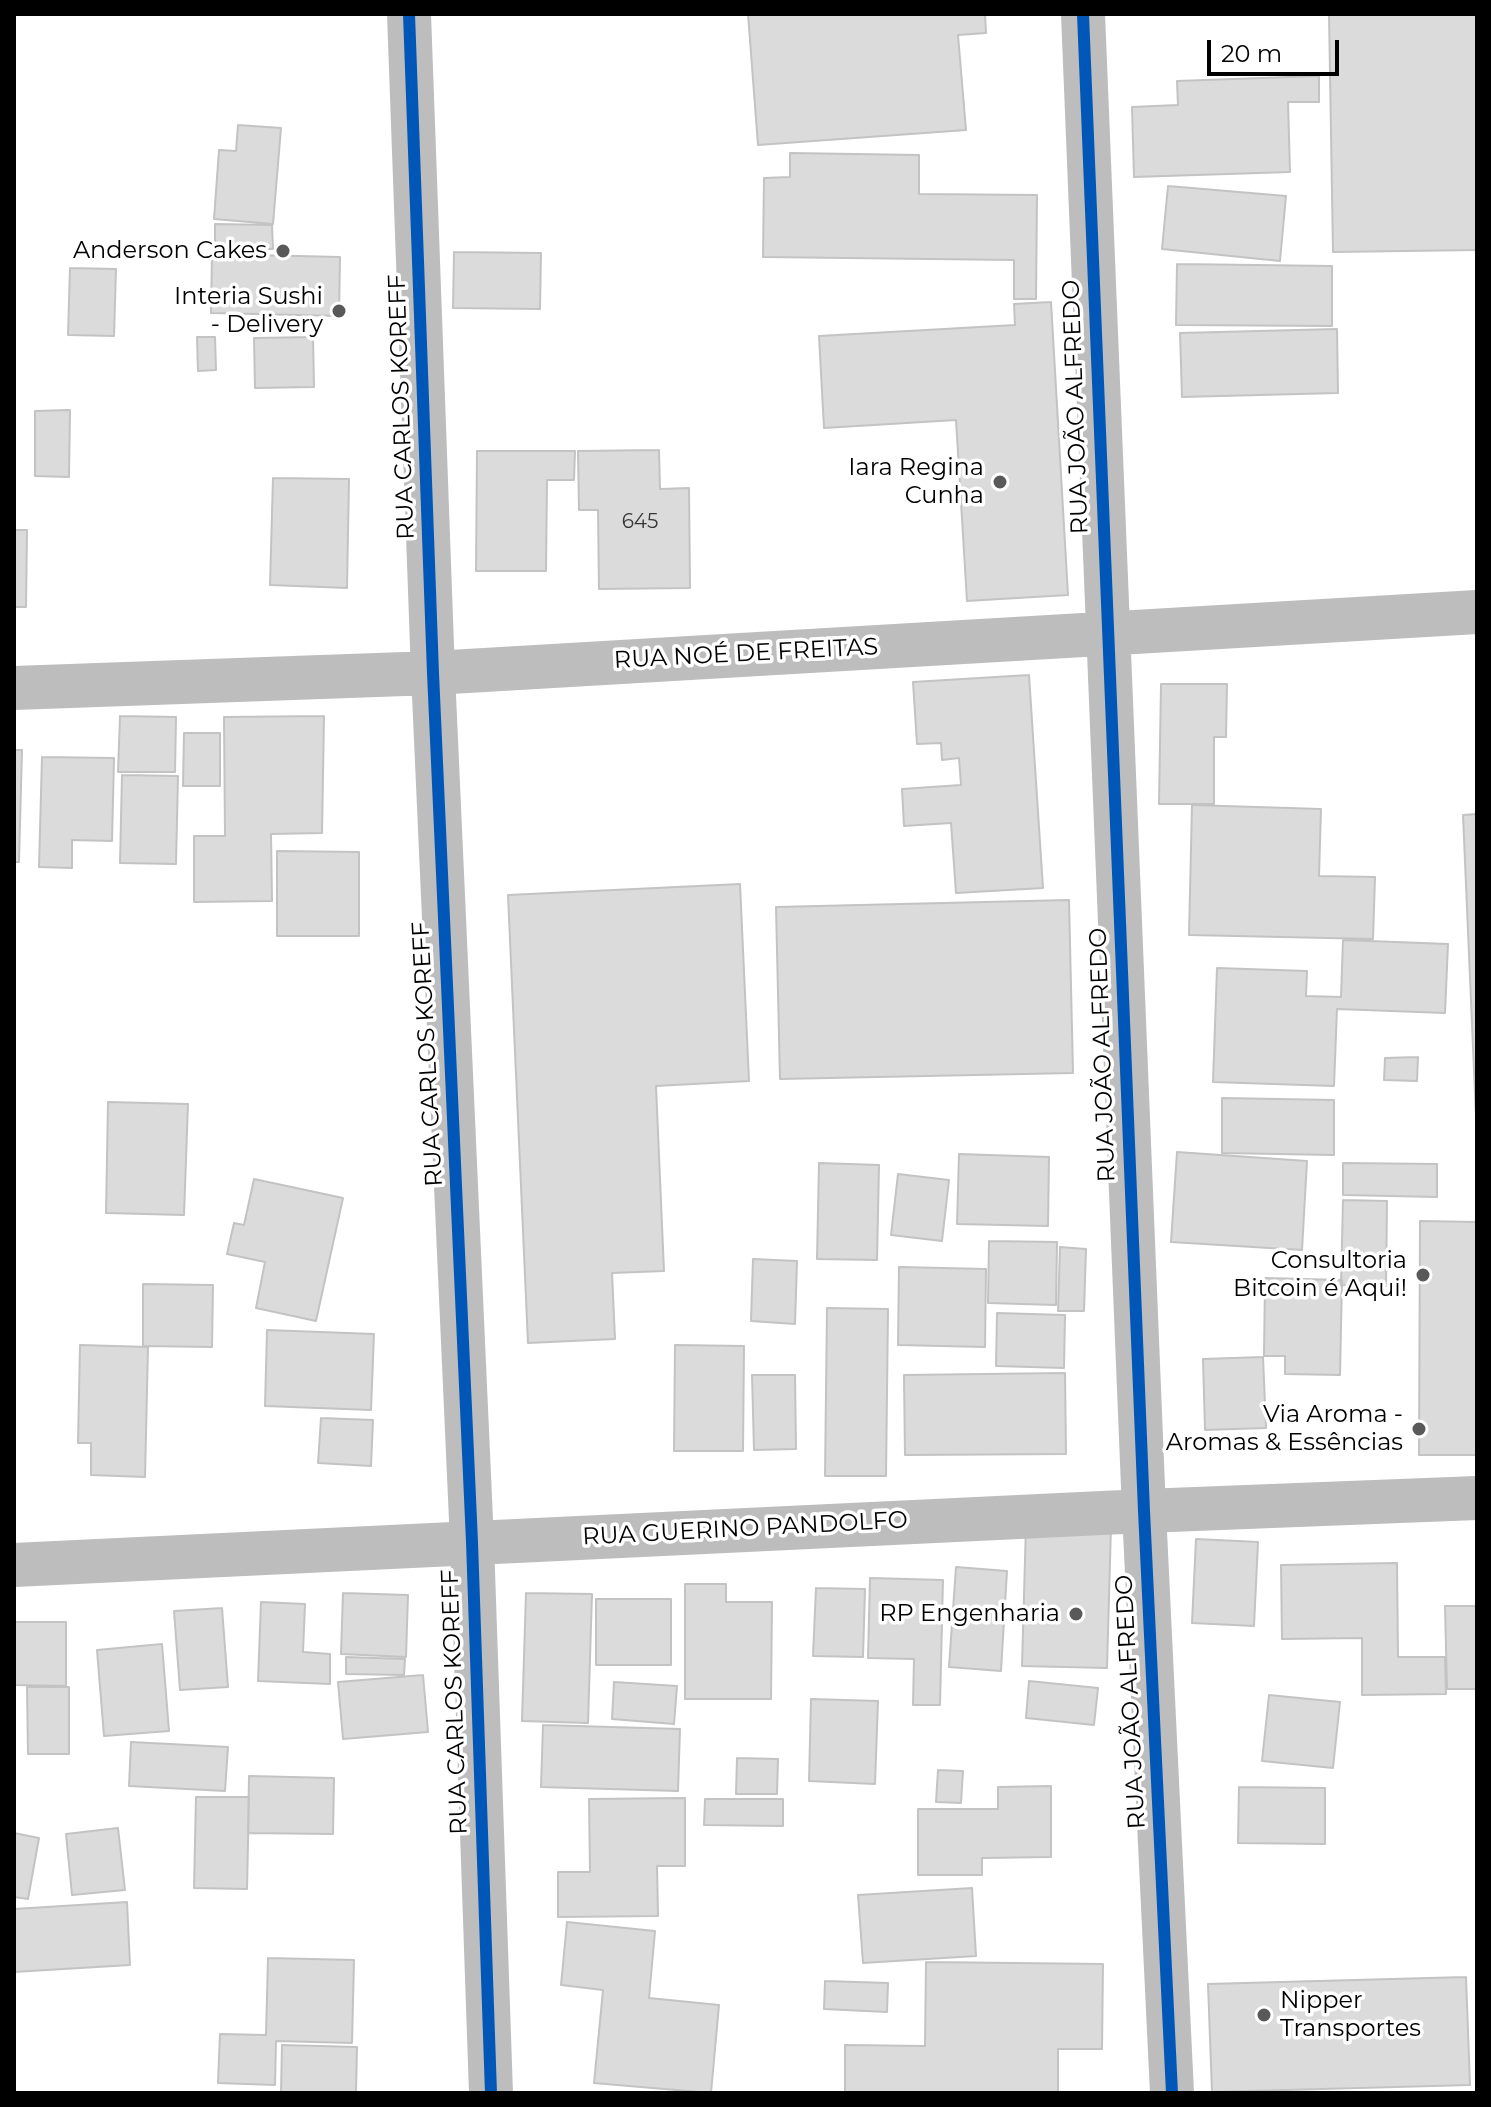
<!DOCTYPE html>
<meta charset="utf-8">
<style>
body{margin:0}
#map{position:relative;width:1491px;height:2107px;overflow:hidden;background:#fff;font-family:Montserrat,sans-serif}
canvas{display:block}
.frame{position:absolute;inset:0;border:16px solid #000;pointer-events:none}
.scale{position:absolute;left:1207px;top:40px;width:132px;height:36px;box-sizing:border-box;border:4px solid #000;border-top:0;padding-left:10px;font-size:24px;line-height:28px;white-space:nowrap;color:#000;-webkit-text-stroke:6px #fff;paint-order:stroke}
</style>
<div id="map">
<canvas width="1491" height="2107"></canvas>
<div class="frame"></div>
<div class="scale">20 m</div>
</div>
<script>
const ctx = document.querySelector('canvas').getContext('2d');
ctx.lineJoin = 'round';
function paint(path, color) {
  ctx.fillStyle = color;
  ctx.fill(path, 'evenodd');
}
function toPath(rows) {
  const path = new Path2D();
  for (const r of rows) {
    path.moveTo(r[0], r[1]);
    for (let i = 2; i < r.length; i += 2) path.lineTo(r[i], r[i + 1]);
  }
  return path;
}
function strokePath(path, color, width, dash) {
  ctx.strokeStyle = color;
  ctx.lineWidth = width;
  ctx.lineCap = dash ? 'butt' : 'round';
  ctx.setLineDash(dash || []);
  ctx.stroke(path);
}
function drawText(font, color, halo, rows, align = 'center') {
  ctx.font = font + ' Montserrat,sans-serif';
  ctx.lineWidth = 7;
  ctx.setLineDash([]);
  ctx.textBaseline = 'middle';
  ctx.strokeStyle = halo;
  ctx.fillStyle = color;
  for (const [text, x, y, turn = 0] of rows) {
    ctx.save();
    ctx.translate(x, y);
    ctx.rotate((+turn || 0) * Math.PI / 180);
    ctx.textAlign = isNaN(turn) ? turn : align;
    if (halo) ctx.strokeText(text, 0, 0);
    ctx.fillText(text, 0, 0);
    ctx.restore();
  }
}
const building = toPath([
 [748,14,985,14,986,33,958,35,966,130,758,145,748,14],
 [1329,14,1477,14,1477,250,1333,252,1329,14],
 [1319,76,1319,102,1288,102,1290,172,1134,177,1132,107,1178,105,1177,81,1319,76],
 [238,125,281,128,273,224,214,219,219,150,236,151,238,125],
 [790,153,919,155,919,194,1037,195,1036,299,1014,299,1014,260,763,257,764,178,790,177,790,153],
 [1168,186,1286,196,1280,261,1162,249,1168,186],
 [215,224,272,225,273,249,215,248,215,224],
 [454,252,541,253,540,309,453,308,454,252],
 [212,254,340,257,339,316,211,313,212,254],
 [1177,264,1332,266,1332,326,1176,325,1177,264],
 [70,268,116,269,114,336,68,335,70,268],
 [1051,302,1068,595,967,601,956,420,824,428,819,336,1015,325,1014,304,1051,302],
 [1337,329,1338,393,1182,397,1180,333,1337,329],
 [197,337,215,337,216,370,198,371,197,337],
 [313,337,314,387,255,388,254,338,313,337],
 [70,410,69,477,35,476,35,411,70,410],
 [659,450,660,489,689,488,690,588,599,589,598,510,579,510,578,451,659,450],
 [477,451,575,451,574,480,547,480,546,571,476,571,477,451],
 [273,478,349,479,347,588,270,585,273,478],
 [14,530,27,530,26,607,14,607,14,530],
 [1029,675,1043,888,956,893,951,823,904,826,902,789,961,785,959,758,942,760,941,743,917,744,913,682,1029,675],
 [1161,684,1227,684,1226,737,1214,737,1214,804,1159,804,1161,684],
 [120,716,176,717,175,772,118,772,120,716],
 [324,716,322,833,271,834,272,901,194,902,194,836,225,836,224,717,324,716],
 [184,733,220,733,220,786,183,786,184,733],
 [14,750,22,750,19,862,14,862,14,750],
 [42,757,114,758,112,841,72,840,72,868,39,867,42,757],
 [122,775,178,776,176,864,120,863,122,775],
 [1192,805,1321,809,1319,876,1375,877,1373,939,1189,935,1192,805],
 [1477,814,1477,1140,1463,815,1477,814],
 [277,851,359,852,359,936,277,936,277,851],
 [740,884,749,1081,656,1086,664,1271,612,1273,615,1339,528,1343,508,895,740,884],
 [1069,900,1073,1073,780,1079,776,907,1069,900],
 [1343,940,1448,944,1445,1013,1337,1009,1334,1086,1213,1082,1217,968,1307,971,1306,996,1341,997,1343,940],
 [1418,1057,1417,1081,1384,1080,1385,1058,1418,1057],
 [1222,1098,1334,1100,1334,1155,1222,1153,1222,1098],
 [108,1102,188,1104,184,1215,106,1213,108,1102],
 [1177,1152,1307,1161,1302,1250,1171,1242,1177,1152],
 [959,1154,1049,1157,1048,1226,957,1224,959,1154],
 [819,1163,879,1165,877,1260,817,1259,819,1163],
 [1343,1163,1437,1164,1437,1197,1343,1195,1343,1163],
 [898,1174,949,1180,942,1241,891,1235,898,1174],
 [254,1179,343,1198,316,1321,256,1308,265,1262,227,1254,234,1223,244,1225,254,1179],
 [1343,1200,1387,1201,1386,1286,1341,1285,1343,1200],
 [1420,1221,1477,1222,1477,1455,1419,1455,1420,1221],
 [989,1241,1057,1242,1056,1305,988,1303,989,1241],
 [1060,1247,1086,1249,1084,1311,1058,1311,1060,1247],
 [753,1259,797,1261,795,1324,751,1321,753,1259],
 [899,1267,986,1269,985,1347,898,1345,899,1267],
 [1265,1278,1342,1280,1340,1375,1285,1374,1285,1356,1264,1356,1265,1278],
 [143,1284,213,1285,212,1347,143,1346,143,1284],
 [827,1308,888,1309,886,1476,825,1476,827,1308],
 [997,1313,1065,1315,1064,1368,996,1366,997,1313],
 [267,1330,374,1334,371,1410,265,1406,267,1330],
 [80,1345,148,1347,145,1477,91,1475,91,1443,78,1443,80,1345],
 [675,1345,744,1346,743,1451,674,1451,675,1345],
 [1263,1357,1266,1428,1205,1430,1203,1359,1263,1357],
 [1065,1373,1066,1454,905,1455,904,1375,1065,1373],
 [752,1375,795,1375,796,1449,754,1450,752,1375],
 [321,1418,373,1420,371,1466,318,1463,321,1418],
 [1026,1524,1111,1526,1107,1668,1022,1666,1026,1524],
 [1196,1539,1258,1542,1254,1626,1192,1623,1196,1539],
 [1397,1563,1398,1657,1445,1657,1446,1694,1362,1695,1362,1638,1282,1639,1281,1565,1397,1563],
 [956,1567,1007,1571,1001,1671,949,1667,956,1567],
 [870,1578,943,1580,940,1705,913,1705,914,1659,868,1658,870,1578],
 [685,1584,726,1584,726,1602,772,1602,771,1699,685,1699,685,1584],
 [816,1588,865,1589,863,1657,813,1656,816,1588],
 [343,1593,408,1595,406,1657,341,1654,343,1593],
 [526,1593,592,1594,588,1723,522,1721,526,1593],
 [596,1599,671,1599,671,1665,596,1665,596,1599],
 [261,1602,305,1604,303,1652,330,1654,330,1684,258,1681,261,1602],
 [1445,1606,1477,1606,1477,1689,1447,1689,1445,1606],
 [222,1608,228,1687,180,1690,174,1611,222,1608],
 [14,1622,66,1622,66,1686,14,1685,14,1622],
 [162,1644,169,1731,104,1736,97,1650,162,1644],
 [346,1657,405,1659,404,1675,346,1674,346,1657],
 [423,1675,428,1732,343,1739,338,1682,423,1675],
 [1029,1681,1098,1688,1094,1725,1026,1718,1029,1681],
 [614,1682,677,1686,674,1724,612,1719,614,1682],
 [27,1687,69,1687,69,1754,28,1754,27,1687],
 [1269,1695,1340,1702,1333,1768,1262,1761,1269,1695],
 [811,1699,878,1701,875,1784,809,1781,811,1699],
 [543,1725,680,1729,678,1791,541,1787,543,1725],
 [131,1742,228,1747,225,1791,129,1786,131,1742],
 [737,1758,778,1759,777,1794,736,1794,737,1758],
 [938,1770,963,1771,961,1803,936,1802,938,1770],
 [249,1776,334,1778,333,1834,248,1833,249,1776],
 [1051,1786,1051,1857,982,1858,982,1875,918,1875,918,1809,998,1809,998,1787,1051,1786],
 [1239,1787,1325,1788,1325,1844,1238,1843,1239,1787],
 [196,1797,249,1797,247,1889,194,1888,196,1797],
 [685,1798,685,1866,657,1866,658,1916,558,1917,558,1872,590,1872,589,1799,685,1798],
 [705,1799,783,1799,783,1826,704,1825,705,1799],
 [118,1828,125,1890,72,1895,66,1834,118,1828],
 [14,1833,39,1838,28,1899,14,1897,14,1833],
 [972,1888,976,1956,863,1963,858,1895,972,1888],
 [127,1902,130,1965,14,1972,14,1909,127,1902],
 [567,1922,655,1931,649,1998,719,2005,711,2093,594,2083,603,1990,561,1985,567,1922],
 [268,1958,354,1960,352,2043,276,2041,275,2085,218,2083,220,2034,266,2035,268,1958],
 [926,1962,1103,1964,1102,2049,1058,2049,1058,2093,845,2093,845,2045,925,2046,926,1962],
 [1466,1977,1470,2085,1212,2092,1208,1984,1466,1977],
 [825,1981,888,1983,887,2012,824,2009,825,1981],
 [282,2045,357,2047,356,2093,281,2093,282,2045]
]);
paint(building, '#dbdbdb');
strokePath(building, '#c3c3c3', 2);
strokePath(toPath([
 [409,14,433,673,472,1542,491,2093],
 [1083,14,1144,1511,1172,2093],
 [14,688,433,673,1477,612],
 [14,1565,1144,1511,1477,1498]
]), '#bdbdbd', 44);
strokePath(toPath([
 [409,14,433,673,472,1542,491,2093],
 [1083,14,1144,1511,1172,2093]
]), '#0057b8', 12);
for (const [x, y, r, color] of [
 [283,251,8,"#595959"],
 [339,311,8,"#595959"],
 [1000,482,8,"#595959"],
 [1423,1275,8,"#595959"],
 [1419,1429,8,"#595959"],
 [1076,1614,8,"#595959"],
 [1264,2015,8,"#595959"]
]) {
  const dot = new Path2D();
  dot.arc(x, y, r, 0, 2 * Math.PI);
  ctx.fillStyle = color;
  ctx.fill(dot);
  strokePath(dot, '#fff', 3);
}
drawText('20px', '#373737', null, [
 ["645",640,522]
]);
drawText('24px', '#000', '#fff', [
 ["Anderson Cakes",267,251],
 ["Interia Sushi",323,297],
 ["- Delivery",323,325],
 ["Iara Regina",984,468],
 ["Cunha",984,496],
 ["Consultoria",1407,1261],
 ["Bitcoin é Aqui!",1407,1289],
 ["Via Aroma -",1403,1415],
 ["Aromas & Essências",1403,1443],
 ["RP Engenharia",1060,1614],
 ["Nipper",1280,2001,"left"],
 ["Transportes",1280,2029,"left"]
], 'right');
drawText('24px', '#000', '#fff', [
 ["RUA CARLOS KOREFF",402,407,-92],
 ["RUA JOÃO ALFREDO",1076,407,-92],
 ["RUA NOÉ DE FREITAS",746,654,-3],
 ["RUA CARLOS KOREFF",428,1054,-93],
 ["RUA JOÃO ALFREDO",1103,1055,-92],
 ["RUA GUERINO PANDOLFO",745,1529,-3],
 ["RUA CARLOS KOREFF",455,1702,-92],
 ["RUA JOÃO ALFREDO",1131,1702,-93]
]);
</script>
